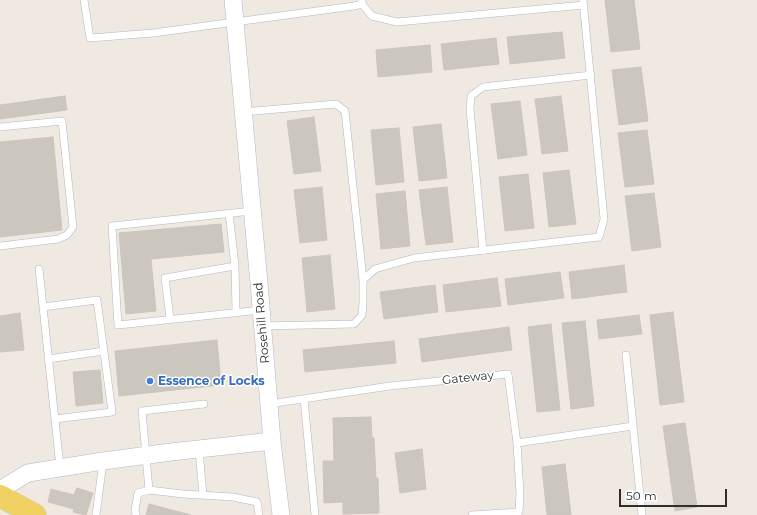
<!DOCTYPE html>
<style>
body{margin:0}
#map{position:relative;width:757px;height:515px;overflow:hidden;background:#efe9e1;font-family:Montserrat,sans-serif}
canvas{display:block}
.scale{position:absolute;left:619px;top:489px;width:108px;height:18px;box-sizing:border-box;border:2px solid #2e2e2e;border-top:0;padding-left:5px;font-size:12px;line-height:14px;white-space:nowrap;color:#2e2e2e;-webkit-text-stroke:3px #fff;paint-order:stroke}
</style>
<div id="map">
<canvas width="757" height="515"></canvas>
<div class="scale">50 m</div>
</div>
<script>
const ctx = document.querySelector('canvas').getContext('2d');
ctx.lineJoin = 'round';
function paint(path, color) {
  ctx.fillStyle = color;
  ctx.fill(path, 'evenodd');
}
function toPath(rows) {
  const path = new Path2D();
  for (const r of rows) {
    path.moveTo(r[0], r[1]);
    for (let i = 2; i < r.length; i += 2) path.lineTo(r[i], r[i + 1]);
  }
  return path;
}
function strokePath(path, color, width, dash) {
  ctx.strokeStyle = color;
  ctx.lineWidth = width;
  ctx.lineCap = dash ? 'butt' : 'round';
  ctx.setLineDash(dash || []);
  ctx.stroke(path);
}
function drawText(font, color, halo, rows, align = 'center') {
  ctx.font = font + ' Montserrat,sans-serif';
  ctx.lineWidth = 3;
  ctx.setLineDash([]);
  ctx.textBaseline = 'middle';
  ctx.strokeStyle = halo;
  ctx.fillStyle = color;
  for (const [text, x, y, turn = 0] of rows) {
    ctx.save();
    ctx.translate(x, y);
    ctx.rotate((+turn || 0) * Math.PI / 180);
    ctx.textAlign = isNaN(turn) ? turn : align;
    if (halo) ctx.strokeText(text, 0, 0);
    ctx.fillText(text, 0, 0);
    ctx.restore();
  }
}
const building = toPath([
 [605,0,634,0,640,49,611,52,605,0],
 [562,32,565,58,510,64,507,37,562,32],
 [496,38,499,64,444,70,441,44,496,38],
 [430,45,432,72,378,77,376,50,430,45],
 [641,67,648,121,619,125,612,70,641,67],
 [65,96,67,110,0,119,0,105,65,96],
 [561,96,568,151,542,154,535,99,561,96],
 [520,101,527,155,498,159,491,104,520,101],
 [314,117,321,171,294,174,287,121,314,117],
 [441,124,447,178,419,181,413,127,441,124],
 [399,128,404,182,376,185,371,130,399,128],
 [647,130,654,184,625,187,618,133,647,130],
 [53,137,62,230,0,237,0,142,53,137],
 [569,170,576,224,549,227,543,173,569,170],
 [528,174,534,228,505,231,499,177,528,174],
 [322,187,327,240,300,243,294,190,322,187],
 [447,187,453,242,426,245,419,190,447,187],
 [405,191,410,246,381,249,376,194,405,191],
 [654,193,661,247,632,251,625,196,654,193],
 [221,224,224,252,151,259,156,311,126,314,119,233,221,224],
 [330,255,335,309,307,312,302,258,330,255],
 [624,265,627,292,572,299,569,272,624,265],
 [560,272,564,298,508,305,505,279,560,272],
 [497,278,501,306,446,312,443,285,497,278],
 [435,285,438,312,384,319,380,292,435,285],
 [673,312,684,402,660,405,650,315,673,312],
 [20,313,24,350,0,352,0,316,20,313],
 [639,315,642,334,599,339,597,320,639,315],
 [585,321,594,406,571,409,562,323,585,321],
 [551,324,560,410,537,412,528,327,551,324],
 [509,327,512,350,422,362,419,339,509,327],
 [217,340,221,385,119,396,115,351,217,340],
 [394,341,396,363,305,372,303,350,394,341],
 [100,370,103,403,76,406,73,372,100,370],
 [371,417,372,438,374,438,376,478,378,478,379,513,343,514,343,502,324,503,323,461,334,461,333,418,371,417],
 [685,423,697,507,675,511,663,426,685,423],
 [422,449,426,489,400,493,395,453,422,449],
 [565,464,571,515,547,515,542,467,565,464],
 [77,488,93,493,86,515,73,512,74,509,48,502,51,489,74,495,77,488],
 [149,504,191,515,146,515,149,504]
]);
paint(building, '#cbc7bf');
strokePath(building, '#cbc5ba', 1);
const service = toPath([
 [84,0,90,38,153,33,354,6,362,4,362,0],
 [362,4,372,16,397,22,584,5],
 [243,112,336,104,345,111,363,280],
 [0,127,62,121,73,227,67,235,58,239,0,246],
 [252,211,112,226,118,325,261,310],
 [483,251,470,109,471,96,483,87,591,75],
 [235,266,236,312],
 [39,269,60,467],
 [43,307,97,300,112,412,55,419],
 [170,319,165,278,235,266,229,213],
 [262,326,354,324,362,315,363,303,363,280,375,269,414,258,599,237,604,219,583,0],
 [626,355,642,515],
 [48,359,104,351],
 [304,399,315,515],
 [269,404,390,386,508,374,517,443,520,494,519,512,472,515],
 [517,443,633,426],
 [199,450,203,495],
 [149,490,183,494,233,497,257,502,259,515],
 [96,515,103,462],
 [136,515,135,510,138,493,149,490,142,411,204,404]
]);
const tertiary = toPath([
 [272,441,281,515],
 [0,490,28,473,103,461,171,452,272,441,259,283,233,0]
]);
const primary = toPath([
 [0,496,35,515]
]);
strokePath(service, '#b4b7c1', 8);
strokePath(tertiary, '#b4b7c1', 18);
strokePath(primary, '#c9c9c9', 23);
strokePath(service, '#fff', 7);
strokePath(tertiary, '#fff', 17);
strokePath(primary, '#f2d163', 22);
for (const [x, y, r, color] of [
 [150,381,4,"#3f7fe0"]
]) {
  const dot = new Path2D();
  dot.arc(x, y, r, 0, 2 * Math.PI);
  ctx.fillStyle = color;
  ctx.fill(dot);
  strokePath(dot, '#fff', 1.5);
}
drawText('12px', '#2e2e2e', '#fff', [
 ["Rosehill Road",262,323,-95],
 ["Gateway",468,378,-6]
]);
drawText('bold 12px', '#366cbe', '#fff', [
 ["Essence of Locks",158,381]
], 'left');
</script>
